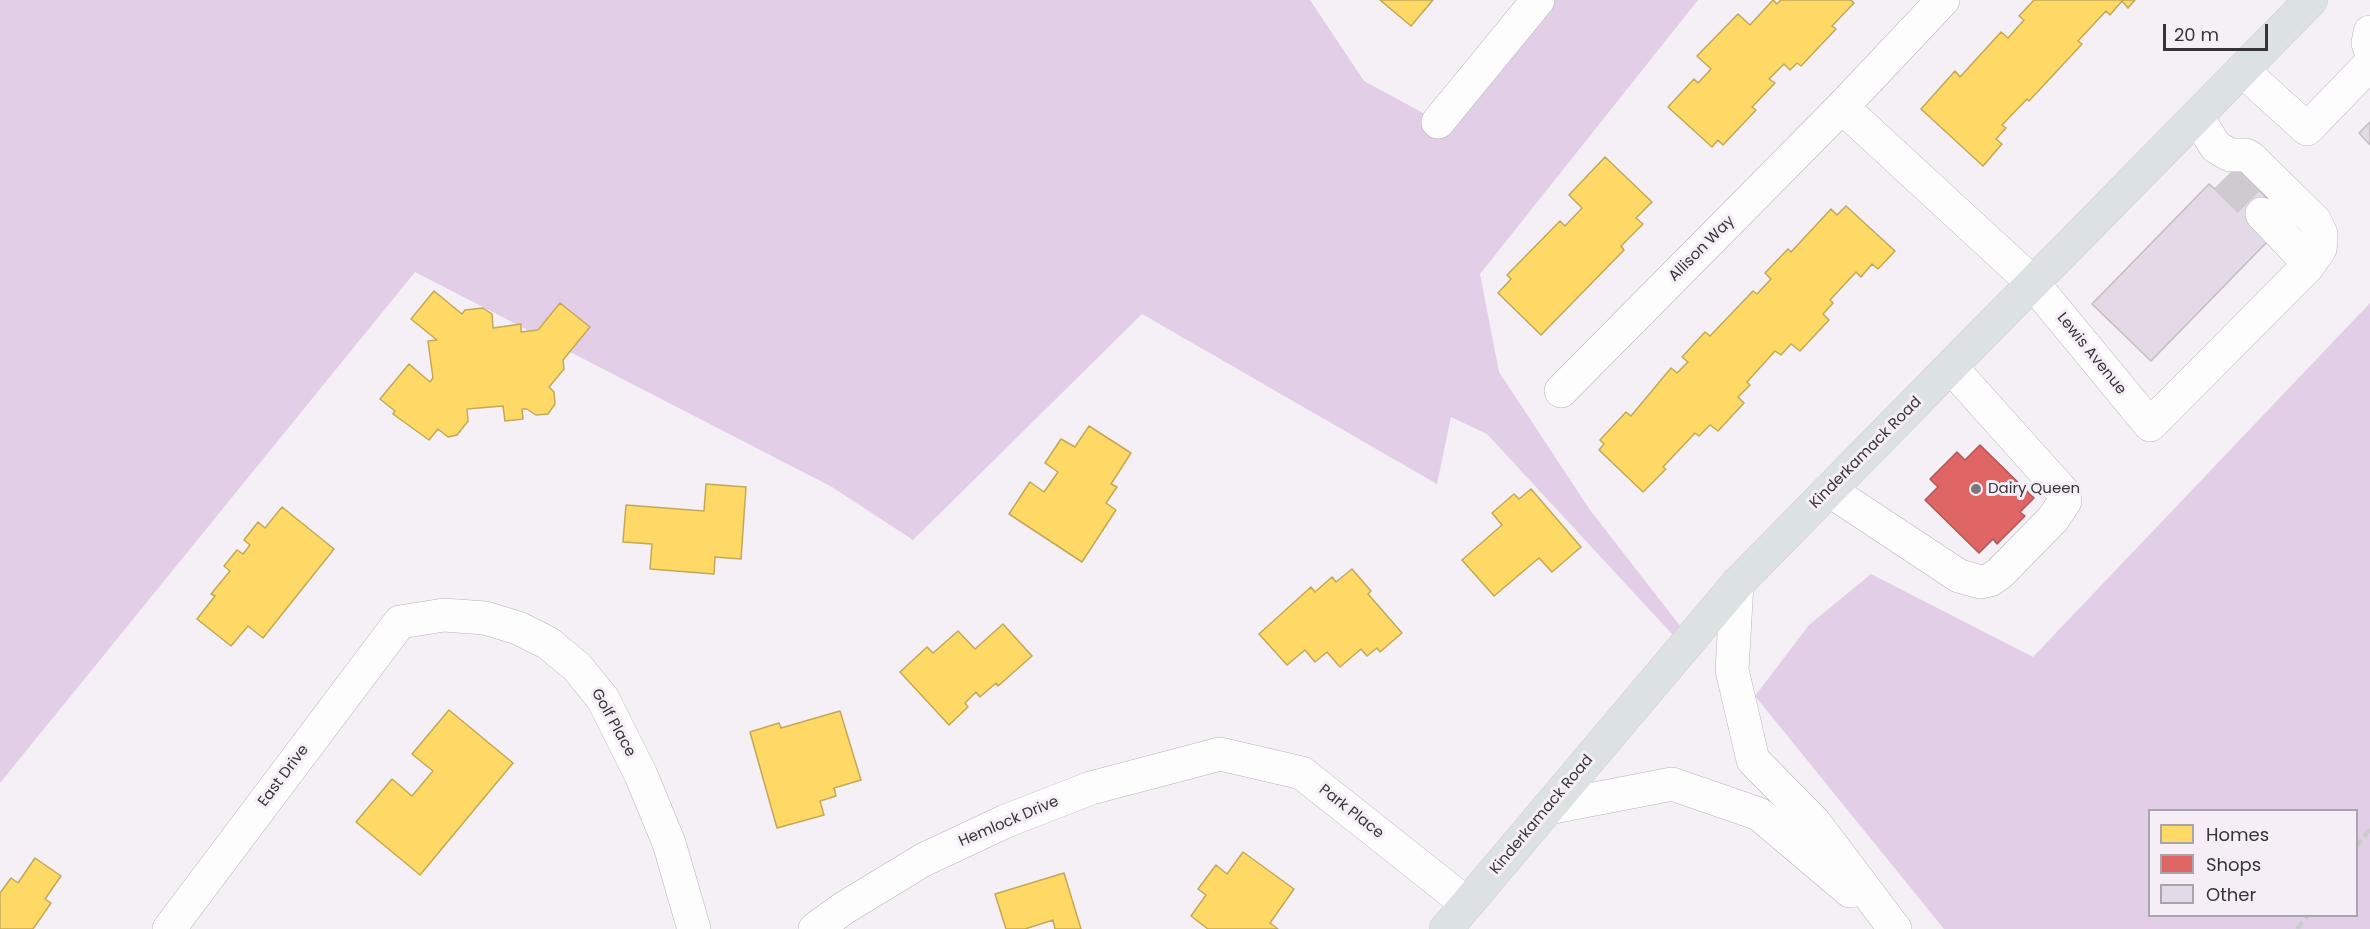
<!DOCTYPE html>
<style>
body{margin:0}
#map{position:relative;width:2370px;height:929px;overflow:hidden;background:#f5f0f5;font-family:Poppins,sans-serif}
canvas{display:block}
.legend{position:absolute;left:2148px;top:809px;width:210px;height:108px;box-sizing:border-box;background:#f6eef7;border:2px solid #aaa4ab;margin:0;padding:8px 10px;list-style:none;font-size:18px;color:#373438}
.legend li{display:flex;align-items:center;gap:12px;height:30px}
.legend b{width:30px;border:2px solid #aaa4ab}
.scale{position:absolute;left:2163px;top:24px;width:105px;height:27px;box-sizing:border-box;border:3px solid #373438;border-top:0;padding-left:8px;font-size:18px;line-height:21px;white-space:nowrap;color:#373438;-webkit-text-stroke:4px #f6eef7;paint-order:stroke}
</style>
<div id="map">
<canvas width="2370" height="929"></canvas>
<ul class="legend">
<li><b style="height:16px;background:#ffd966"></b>Homes</li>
<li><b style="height:16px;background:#e06666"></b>Shops</li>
<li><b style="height:16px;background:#e4d9e6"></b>Other</li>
</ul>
<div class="scale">20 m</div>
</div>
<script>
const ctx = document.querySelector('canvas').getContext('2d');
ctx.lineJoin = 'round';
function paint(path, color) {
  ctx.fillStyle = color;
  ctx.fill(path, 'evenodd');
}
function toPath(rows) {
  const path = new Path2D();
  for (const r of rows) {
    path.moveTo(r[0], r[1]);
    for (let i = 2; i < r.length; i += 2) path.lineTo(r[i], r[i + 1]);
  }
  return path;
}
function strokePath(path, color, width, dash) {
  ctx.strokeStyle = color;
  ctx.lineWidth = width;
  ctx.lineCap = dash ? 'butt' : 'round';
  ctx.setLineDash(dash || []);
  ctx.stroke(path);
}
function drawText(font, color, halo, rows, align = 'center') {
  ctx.font = font + ' Poppins,sans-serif';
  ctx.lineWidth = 6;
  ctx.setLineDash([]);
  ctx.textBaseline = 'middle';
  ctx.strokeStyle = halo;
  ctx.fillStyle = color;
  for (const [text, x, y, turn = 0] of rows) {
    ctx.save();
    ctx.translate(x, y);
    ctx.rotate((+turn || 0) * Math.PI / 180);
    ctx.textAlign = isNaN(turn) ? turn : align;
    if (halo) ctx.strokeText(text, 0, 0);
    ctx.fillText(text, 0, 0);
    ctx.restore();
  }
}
paint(toPath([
 [0,0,1310,0,1364,81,1438,121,1538,0,1698,0,1480,274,1499,372,1590,510,1691,640,1684,647,1487,434,1451,417,1437,484,1142,314,913,540,832,487,415,272,0,783],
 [2370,303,2370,929,1944,929,1755,696,1809,625,1871,574,2033,657],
 [2150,810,2356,810,2356,916,2150,916]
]), '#e2cee6');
const homes = toPath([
 [1380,0,1433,0,1411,26,1380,0],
 [1773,0,1777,4,1781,0,1851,0,1854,3,1832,26,1836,29,1801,66,1797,63,1790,70,1784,64,1769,79,1775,83,1752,107,1756,110,1723,145,1718,140,1712,147,1668,107,1694,79,1698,83,1711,69,1697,56,1738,14,1750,25,1773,0],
 [2034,0,2135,0,2128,8,2122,1,2110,15,2106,11,2078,41,2082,44,2029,101,2027,99,2002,125,2006,128,1996,139,2002,144,1983,166,1921,109,1955,71,1960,77,2001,32,2008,38,2024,20,2019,16,2034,0],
 [1605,157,1652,202,1636,218,1643,224,1621,246,1624,250,1541,335,1498,293,1511,279,1507,275,1560,221,1565,226,1582,208,1569,195,1605,157],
 [1846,206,1895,251,1878,269,1872,264,1861,277,1856,272,1830,300,1833,303,1823,314,1829,320,1800,351,1791,344,1781,355,1775,351,1747,382,1750,385,1738,397,1744,403,1718,431,1710,425,1699,436,1695,433,1663,467,1666,469,1643,492,1599,450,1604,444,1600,440,1626,412,1631,416,1671,368,1677,373,1688,362,1682,357,1705,332,1710,336,1753,291,1757,294,1771,279,1765,273,1788,249,1791,252,1831,209,1837,215,1846,206],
 [434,291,462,314,465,310,483,308,492,314,493,328,521,324,521,332,538,330,560,303,590,327,563,360,564,369,549,387,554,392,555,404,548,414,536,415,527,409,522,409,523,419,505,421,503,406,467,409,468,421,457,435,448,437,438,429,429,440,393,414,395,411,380,399,409,364,430,382,433,378,428,341,437,340,411,319,434,291],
 [1089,426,1131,453,1111,484,1117,487,1106,503,1116,510,1082,562,1009,514,1030,482,1044,492,1058,472,1045,463,1061,439,1075,447,1089,426],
 [706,484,746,487,741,559,715,557,714,574,650,569,652,544,623,542,626,505,704,511,706,484],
 [1531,489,1581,547,1552,572,1539,558,1494,596,1462,560,1502,525,1492,513,1514,494,1519,499,1531,489],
 [282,507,334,549,263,638,248,626,231,646,197,619,215,596,211,594,230,571,224,566,237,550,243,554,250,545,244,540,258,522,265,528,282,507],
 [1352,569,1371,591,1368,594,1402,633,1380,652,1377,648,1367,656,1361,649,1340,667,1327,652,1315,662,1305,650,1287,665,1259,634,1311,587,1315,592,1332,577,1336,582,1352,569],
 [1003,624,1032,656,998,686,996,683,980,697,976,692,965,703,968,707,949,725,900,672,927,647,933,653,958,631,975,649,1003,624],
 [449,710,513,763,420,875,356,822,392,779,412,796,433,771,412,754,449,710],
 [840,711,861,780,834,788,836,796,820,801,824,815,777,828,750,732,779,723,781,728,840,711],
 [1243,852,1294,889,1270,923,1278,929,1208,929,1191,916,1206,895,1198,889,1216,865,1227,874,1243,852],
 [35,858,61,876,45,899,51,903,33,929,0,929,0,893,11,878,18,883,35,858],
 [1064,873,1081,929,1055,929,1053,920,1025,929,1006,929,995,894,1064,873]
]);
paint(homes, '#ffd966');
strokePath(homes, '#c3a858', 1.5);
const shops = toPath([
 [1980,445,2034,498,2020,512,2025,516,1997,544,1993,539,1979,553,1925,500,1938,487,1930,479,1957,452,1965,460,1980,445]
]);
paint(shops, '#e06666');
strokePath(shops, '#ad5758', 1.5);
const building = toPath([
 [2370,122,2370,145,2359,133,2370,122],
 [2236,168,2272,203,2268,241,2151,361,2092,304,2209,184,2215,189,2236,168]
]);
paint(building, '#e4d9e6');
strokePath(building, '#c2bec2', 1.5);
strokePath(toPath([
 [2226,178,2262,214]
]), '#cfcacf', 33, [33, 16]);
const minor = toPath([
 [2370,32,2368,43,2370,49],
 [2242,70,2307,129,2370,64],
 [1842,107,1943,0],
 [1438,122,1538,0],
 [2262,214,2304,258,2308,266],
 [1561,391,1842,107,2033,283,2150,425,2308,266,2320,249,2321,242,2321,234,2315,221,2252,159,2246,155,2230,155,2216,147,2197,117],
 [1829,490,1959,576,1981,582,1990,580,2000,573,2053,519,2065,501,2063,492,1951,367],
 [1737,584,1732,670,1753,760,1814,822,1895,929],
 [1548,808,1672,784,1759,814,1850,891],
 [169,929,400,622,444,615,485,618,518,628,548,643,577,667,603,699,641,775,669,843,694,929],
 [815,929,844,908,923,860,1006,821,1091,788,1220,754,1302,773,1466,903]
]);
const major = toPath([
 [1446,929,1737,584,2311,0]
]);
strokePath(minor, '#b7b4b7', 34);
strokePath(major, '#cfcdcf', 34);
strokePath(minor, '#fefdfe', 33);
strokePath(major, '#dce2e2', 33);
strokePath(toPath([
 [2356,847,2370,829],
 [2297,929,2307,916]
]), '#cbcbcb', 4.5, [9, 4.5]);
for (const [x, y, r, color] of [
 [1976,489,6,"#7a767a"]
]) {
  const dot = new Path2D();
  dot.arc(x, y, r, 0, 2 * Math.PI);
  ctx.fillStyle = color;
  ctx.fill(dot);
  strokePath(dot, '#f6eef7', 2);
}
drawText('15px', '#373438', '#f6eef7', [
 ["Allison Way",1702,249,-45],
 ["Lewis Avenue",2091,354,51],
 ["Kinderkamack Road",1866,453,-45],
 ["Golf Place",613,723,61],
 ["East Drive",284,776,-53],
 ["Park Place",1351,812,38],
 ["Kinderkamack Road",1542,815,-50],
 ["Hemlock Drive",1009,822,-23]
]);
drawText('15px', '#373438', '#f6eef7', [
 ["Dairy Queen",1988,489]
], 'left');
</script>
